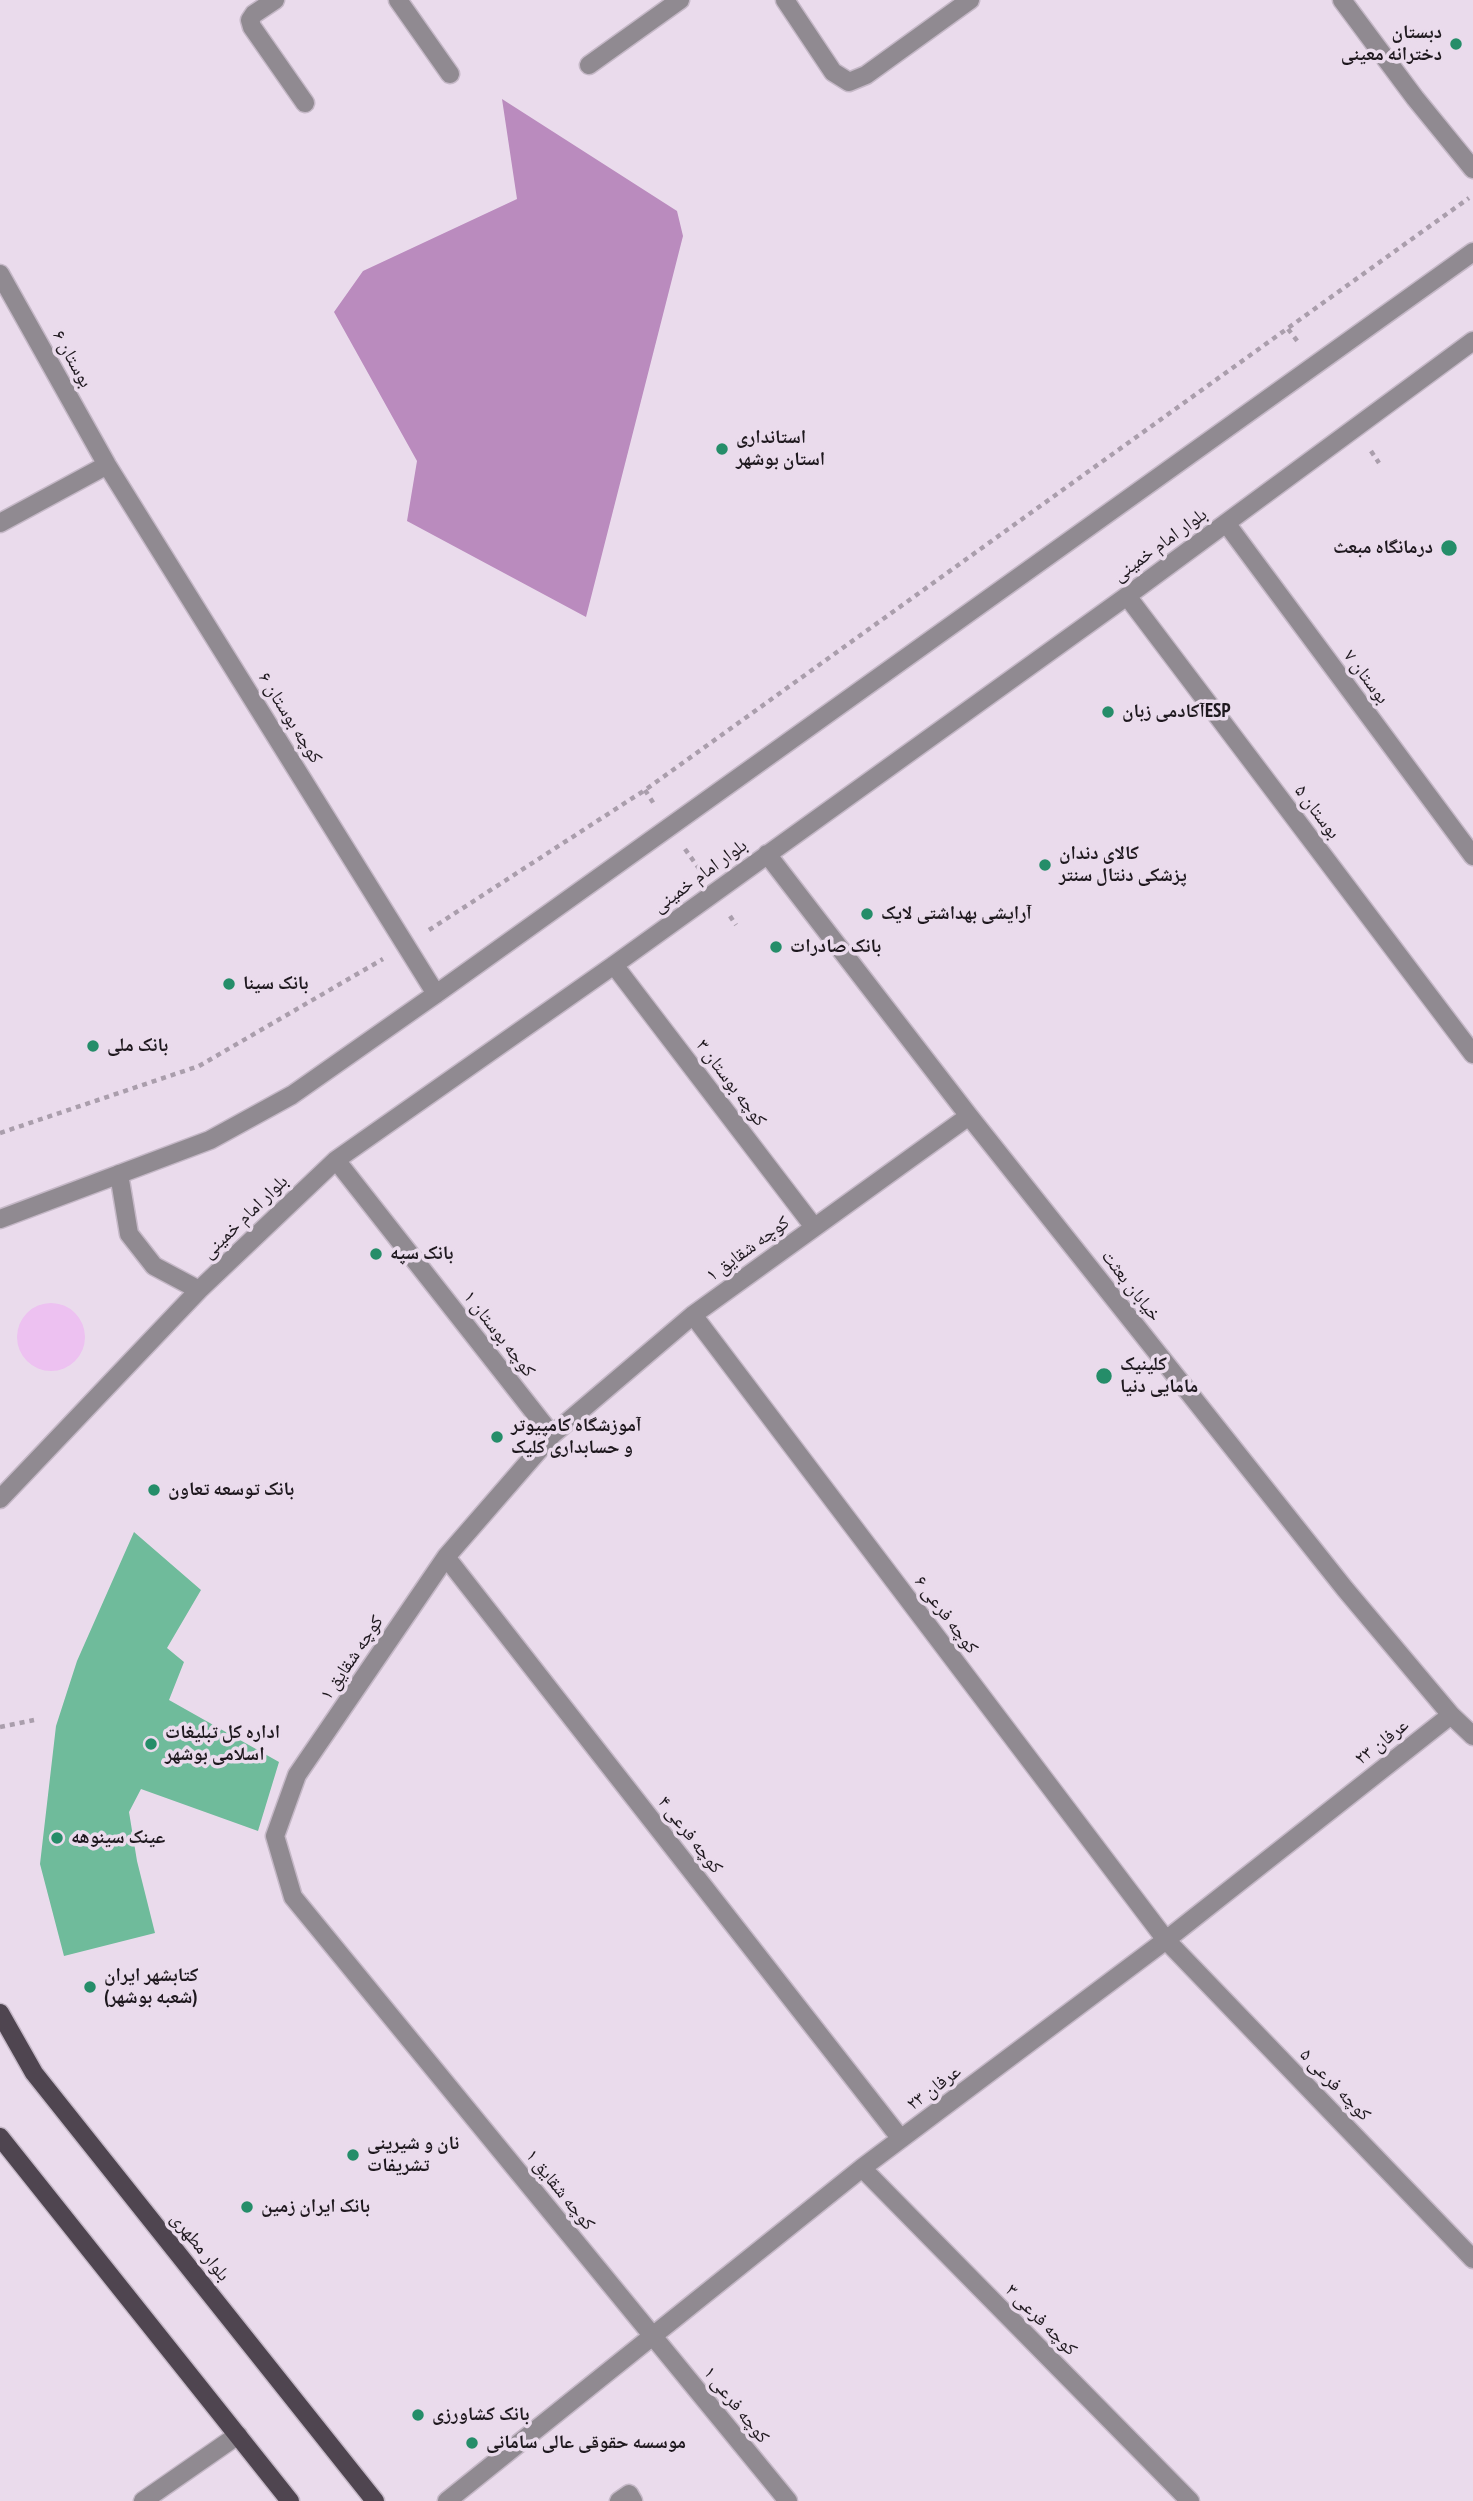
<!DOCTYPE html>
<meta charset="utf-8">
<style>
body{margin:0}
canvas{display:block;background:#eadbec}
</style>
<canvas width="1473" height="2501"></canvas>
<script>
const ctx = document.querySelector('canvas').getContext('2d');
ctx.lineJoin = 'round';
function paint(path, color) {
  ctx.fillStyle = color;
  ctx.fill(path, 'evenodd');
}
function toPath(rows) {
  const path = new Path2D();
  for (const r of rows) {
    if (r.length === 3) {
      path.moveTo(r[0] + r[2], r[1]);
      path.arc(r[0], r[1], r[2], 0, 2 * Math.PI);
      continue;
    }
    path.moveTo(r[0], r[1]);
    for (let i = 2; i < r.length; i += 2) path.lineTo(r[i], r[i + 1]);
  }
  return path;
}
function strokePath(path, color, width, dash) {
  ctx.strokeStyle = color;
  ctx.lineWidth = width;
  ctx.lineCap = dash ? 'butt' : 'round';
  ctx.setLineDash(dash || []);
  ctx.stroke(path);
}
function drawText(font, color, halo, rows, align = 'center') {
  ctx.font = font + ' "PT Sans Narrow","Noto Naskh Arabic",sans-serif';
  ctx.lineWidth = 7;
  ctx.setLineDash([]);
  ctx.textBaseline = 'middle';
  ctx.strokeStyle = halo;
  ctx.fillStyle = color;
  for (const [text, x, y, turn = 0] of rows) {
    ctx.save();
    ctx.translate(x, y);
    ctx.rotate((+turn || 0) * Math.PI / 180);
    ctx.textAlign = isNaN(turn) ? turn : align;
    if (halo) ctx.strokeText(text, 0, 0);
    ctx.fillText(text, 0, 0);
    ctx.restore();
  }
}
paint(toPath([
 [51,1337,34]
]), '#edc1f1');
paint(toPath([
 [502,99,677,211,683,236,586,617,407,521,417,461,334,312,363,271,517,199]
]), '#ba8bbe');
paint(toPath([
 [134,1532,201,1590,167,1648,184,1662,169,1700,279,1762,258,1831,141,1789,129,1812,137,1861,155,1933,64,1956,40,1864,56,1726,77,1661]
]), '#6fbb9b');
const minor = toPath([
 [275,0,254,14,250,20,252,27,305,103],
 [398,0,450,74],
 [785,0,833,72,849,82,866,75,970,0],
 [1342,0,1415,98,1473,169],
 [589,65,680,0],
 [0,274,107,465,436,994],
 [0,523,107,465],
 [1226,523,1473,856],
 [1127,596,1473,1054],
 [767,854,969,1116,1345,1589,1451,1715,1473,1736],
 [614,965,814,1227],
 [336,1160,552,1435],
 [119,1174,129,1234,154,1266,199,1290],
 [0,1219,210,1140,292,1095,436,994,1473,252],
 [693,1315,1166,1940,1473,2259],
 [0,1499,199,1290,336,1160,614,965,1127,596,1473,341],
 [446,1557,901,2139],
 [862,2168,1190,2501],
 [143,2501,238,2435],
 [447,2501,862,2168,1166,1940,1451,1715],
 [619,2501,629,2494,633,2501],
 [788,2501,293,1897,275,1836,297,1775,446,1557,552,1435,693,1315,969,1116]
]);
const major = toPath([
 [0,2013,34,2073,375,2501],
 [0,2137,290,2501]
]);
strokePath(minor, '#c5b8c7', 21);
strokePath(major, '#c5b8c7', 21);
strokePath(toPath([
 [1288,329,1298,342],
 [1371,451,1379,463],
 [645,790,654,804],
 [685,849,700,870],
 [730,916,736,925],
 [429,930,645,790,1469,198],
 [0,1133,199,1066,383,959],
 [0,1727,34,1720]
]), '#aa9eac', 4.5, [5, 5]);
strokePath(minor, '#908a91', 18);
strokePath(major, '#4f4550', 18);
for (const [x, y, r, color] of [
 [1456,44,7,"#258d69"],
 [722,449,7,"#258d69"],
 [1449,548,9,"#258d69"],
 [1108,712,7,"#258d69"],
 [1045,865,7,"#258d69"],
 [867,914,7,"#258d69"],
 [776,947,7,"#258d69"],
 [229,984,7,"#258d69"],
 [93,1046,7,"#258d69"],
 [376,1254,7,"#258d69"],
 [1104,1376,9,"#258d69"],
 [497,1437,7,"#258d69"],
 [154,1490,7,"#258d69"],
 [151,1744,7,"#258d69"],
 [57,1838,7,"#258d69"],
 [90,1987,7,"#258d69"],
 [353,2155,7,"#258d69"],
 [247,2207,7,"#258d69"],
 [418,2415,7,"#258d69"],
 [472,2443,7,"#258d69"]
]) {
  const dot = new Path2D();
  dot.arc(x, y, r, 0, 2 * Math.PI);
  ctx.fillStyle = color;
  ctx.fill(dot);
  strokePath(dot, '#eadbec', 2.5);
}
drawText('bold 19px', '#1e181e', '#eadbec', [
 ["دبستان",1442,33,"right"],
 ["دخترانه معینی",1442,55,"right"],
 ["استانداری",736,438],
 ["استان بوشهر",736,460],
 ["درمانگاه مبعث",1433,548,"right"],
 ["آکادمی زبانESP",1122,712],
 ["کالای دندان",1059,854],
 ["پزشکی دنتال سنتر",1059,876],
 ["آرایشی بهداشتی لایک",881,914],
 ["بانک صادرات",790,947],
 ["بانک سینا",243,984],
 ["بانک ملی",107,1046],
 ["بانک سپه",390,1254],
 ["کلینیک",1120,1365],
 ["مامایی دنیا",1120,1387],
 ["آموزشگاه کامپیوتر",511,1426],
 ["و حسابداری کلیک",511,1448],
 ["بانک توسعه تعاون",168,1490],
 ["اداره کل تبلیغات",165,1733],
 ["اسلامی بوشهر",165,1755],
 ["عینک سینوهه",71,1838],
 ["کتابشهر ایران",104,1976],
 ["(شعبه بوشهر)",104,1998],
 ["نان و شیرینی",367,2144],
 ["تشریفات",367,2166],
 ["بانک ایران زمین",261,2207],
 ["بانک کشاورزی",432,2415],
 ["موسسه حقوقی عالی سامانی",486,2443]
], 'left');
drawText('19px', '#1e181e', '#eadbec', [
 ["بوستان ۶",72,359,61],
 ["بلوار امام خمینی",1160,545,-36],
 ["بوستان ۷",1366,677,53],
 ["کوچه بوستان ۶",290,718,58],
 ["بوستان ۵",1317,812,53],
 ["بلوار امام خمینی",700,876,-36],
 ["کوچه بوستان ۳",731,1083,53],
 ["بلوار امام خمینی",245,1217,-44],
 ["کوچه شقایق ۱",748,1249,-36],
 ["خیابان بعثت",1131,1286,52],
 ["کوچه بوستان ۱",499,1334,52],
 ["کوچه فرعی ۶",946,1615,53],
 ["کوچه شقایق ۱",352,1658,-56],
 ["عرفان ۲۳",1382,1742,-38],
 ["کوچه فرعی ۴",690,1835,52],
 ["کوچه فرعی ۵",1335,2085,46],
 ["عرفان ۲۳",934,2088,-37],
 ["کوچه شقایق ۱",560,2190,51],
 ["بلوار مطهری",200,2247,51],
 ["کوچه فرعی ۳",1041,2320,45],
 ["کوچه فرعی ۱",736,2405,51]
]);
</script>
